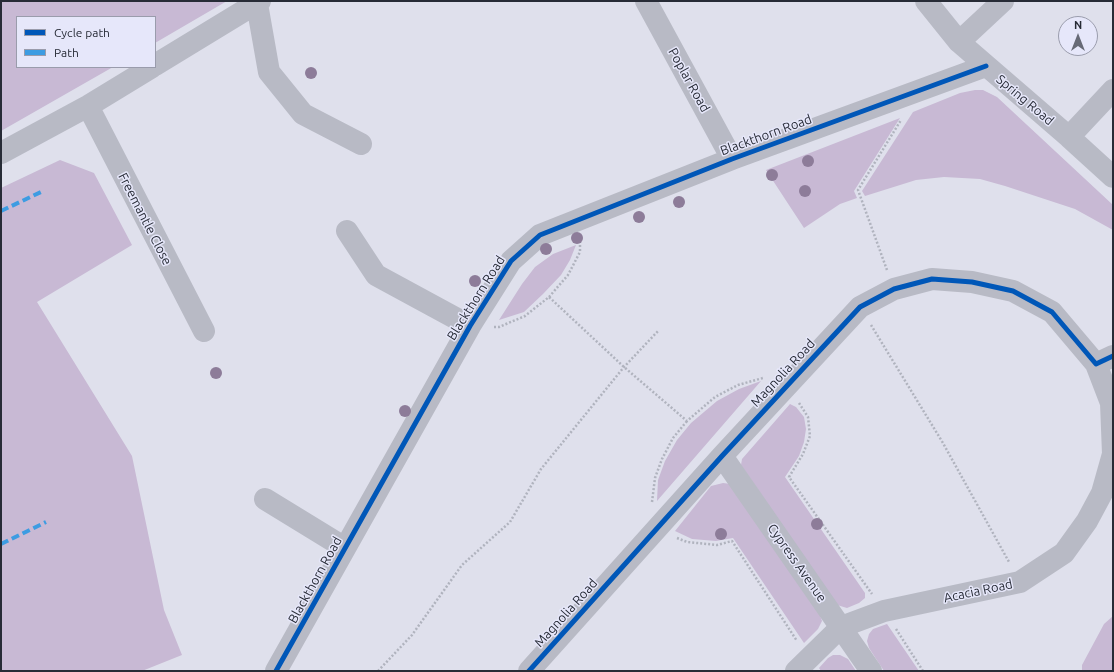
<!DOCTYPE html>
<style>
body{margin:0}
#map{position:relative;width:1114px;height:672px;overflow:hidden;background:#dfe0ec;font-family:Ubuntu,sans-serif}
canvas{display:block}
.frame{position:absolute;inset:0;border:2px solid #272b36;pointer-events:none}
.legend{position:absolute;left:16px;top:16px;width:140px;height:52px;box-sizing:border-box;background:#e6e7fa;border:1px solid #9a9cac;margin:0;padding:5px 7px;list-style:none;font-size:12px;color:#272b36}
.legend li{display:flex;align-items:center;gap:8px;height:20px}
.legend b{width:20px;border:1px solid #9a9cac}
.north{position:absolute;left:1058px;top:16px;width:40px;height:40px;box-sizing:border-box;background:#e6e7fa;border:1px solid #9a9cac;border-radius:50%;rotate:0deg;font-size:11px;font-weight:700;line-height:16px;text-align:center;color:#272b36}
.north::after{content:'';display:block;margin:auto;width:14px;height:18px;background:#676a76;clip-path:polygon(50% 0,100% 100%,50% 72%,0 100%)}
</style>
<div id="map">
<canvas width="1114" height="672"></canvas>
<div class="frame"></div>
<ul class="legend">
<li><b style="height:5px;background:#0057b8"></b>Cycle path</li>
<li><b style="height:5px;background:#3d9ce2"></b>Path</li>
</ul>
<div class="north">N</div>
</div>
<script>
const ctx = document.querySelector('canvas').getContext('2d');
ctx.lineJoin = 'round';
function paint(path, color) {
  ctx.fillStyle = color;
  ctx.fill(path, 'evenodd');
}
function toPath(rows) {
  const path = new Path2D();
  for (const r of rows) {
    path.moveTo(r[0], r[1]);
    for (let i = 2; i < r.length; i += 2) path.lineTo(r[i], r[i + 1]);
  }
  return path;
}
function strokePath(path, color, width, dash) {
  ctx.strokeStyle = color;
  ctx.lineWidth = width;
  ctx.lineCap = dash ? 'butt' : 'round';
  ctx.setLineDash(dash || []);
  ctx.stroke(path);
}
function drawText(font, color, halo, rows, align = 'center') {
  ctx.font = font + ' Ubuntu,sans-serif';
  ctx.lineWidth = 3;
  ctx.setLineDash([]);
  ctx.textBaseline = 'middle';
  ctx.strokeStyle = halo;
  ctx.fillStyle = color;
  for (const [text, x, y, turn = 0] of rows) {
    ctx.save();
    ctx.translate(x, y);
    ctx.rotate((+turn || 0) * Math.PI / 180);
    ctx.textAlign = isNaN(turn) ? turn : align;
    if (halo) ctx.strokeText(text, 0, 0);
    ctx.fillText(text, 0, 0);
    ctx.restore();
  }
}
paint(toPath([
 [1,1,227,1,155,43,155,17,17,17,17,67,113,67,1,131],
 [975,90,983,90,997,97,1113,205,1113,230,1075,209,1005,186,980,179,944,177,916,180,865,196,862,191,913,112,960,93],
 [900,118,854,191,857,198,840,204,804,228,766,170],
 [60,160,94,173,132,245,37,302,132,456,164,610,182,655,142,671,1,671,1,188],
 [576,245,570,260,561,275,543,294,524,312,499,320,522,284,535,267,553,254],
 [761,381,657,501,658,480,665,461,677,440,691,423,717,401,739,389],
 [790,404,796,407,804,417,806,429,804,442,799,456,785,477,865,593,865,598,859,603,847,608,837,605,741,465,742,459],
 [723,483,731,484,819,612,822,621,818,629,804,643,733,538,716,541,692,539,675,531,711,486],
 [1113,616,1113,671,1082,671,1082,665,1104,624],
 [887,624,919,671,884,671,869,648,867,641,869,634,873,629],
 [833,655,840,655,848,659,856,671,821,671,819,668,828,658]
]), '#c8b9d4');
strokePath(toPath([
 [887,270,858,190,901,120],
 [549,297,568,275,580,252,580,242],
 [871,325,943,443,1009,562],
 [494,327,499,327,525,316,549,297,624,367,687,421,715,397,738,385,763,378,764,379],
 [799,403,808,417,810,436,803,454,789,477,872,594],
 [652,502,655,478,662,459,673,438,687,421],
 [677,538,687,542,717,545,732,541,797,641],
 [896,629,923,671],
 [378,671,412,635,462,565,510,522,541,469,624,367,659,330]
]), '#b0b3be', 2.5, [2, 2]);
strokePath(toPath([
 [646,1,732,159],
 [926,1,959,42,1069,137,1113,177],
 [257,4,269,72,303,114,361,144],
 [959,42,1003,1],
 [155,65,260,1],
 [88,106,204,331],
 [1069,137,1113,90],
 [1,153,88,106,152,67],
 [347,231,376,275,470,326],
 [722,456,871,671],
 [265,499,345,548],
 [276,671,470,326,511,261,540,235,732,159,986,66],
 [529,671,722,456,860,307,894,289,932,279,972,282,1013,291,1052,312,1096,364,1113,356],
 [796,671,841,627,884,611,1020,582,1064,553,1087,521,1102,493,1113,454,1111,403,1096,364]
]), '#b8bac5', 22);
strokePath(toPath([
 [1,211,41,192],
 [1,544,46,522]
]), '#3d9ce2', 4, [8, 4]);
strokePath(toPath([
 [276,671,470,326,511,261,540,235,732,159,986,66],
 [529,671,722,456,860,307,894,289,932,279,972,282,1013,291,1052,312,1096,364,1113,356]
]), '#0057b8', 5);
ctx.fillStyle = '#8d7c99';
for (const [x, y] of [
 [311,73],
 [808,161],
 [772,175],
 [805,191],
 [679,202],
 [639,217],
 [577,238],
 [546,249],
 [475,281],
 [216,373],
 [405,411],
 [817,524],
 [721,534]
]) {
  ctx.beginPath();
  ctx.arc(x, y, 6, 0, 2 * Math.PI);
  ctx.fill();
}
drawText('13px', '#272b36', '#e6e7fa', [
 ["Poplar Road",689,80,61],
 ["Spring Road",1025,100,40],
 ["Blackthorn Road",766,135,-20],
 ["Freemantle Close",145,219,63],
 ["Blackthorn Road",476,298,-58],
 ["Magnolia Road",783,373,-47],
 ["Cypress Avenue",797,563,55],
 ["Blackthorn Road",315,580,-61],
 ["Acacia Road",978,591,-12],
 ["Magnolia Road",566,613,-48]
]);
</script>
